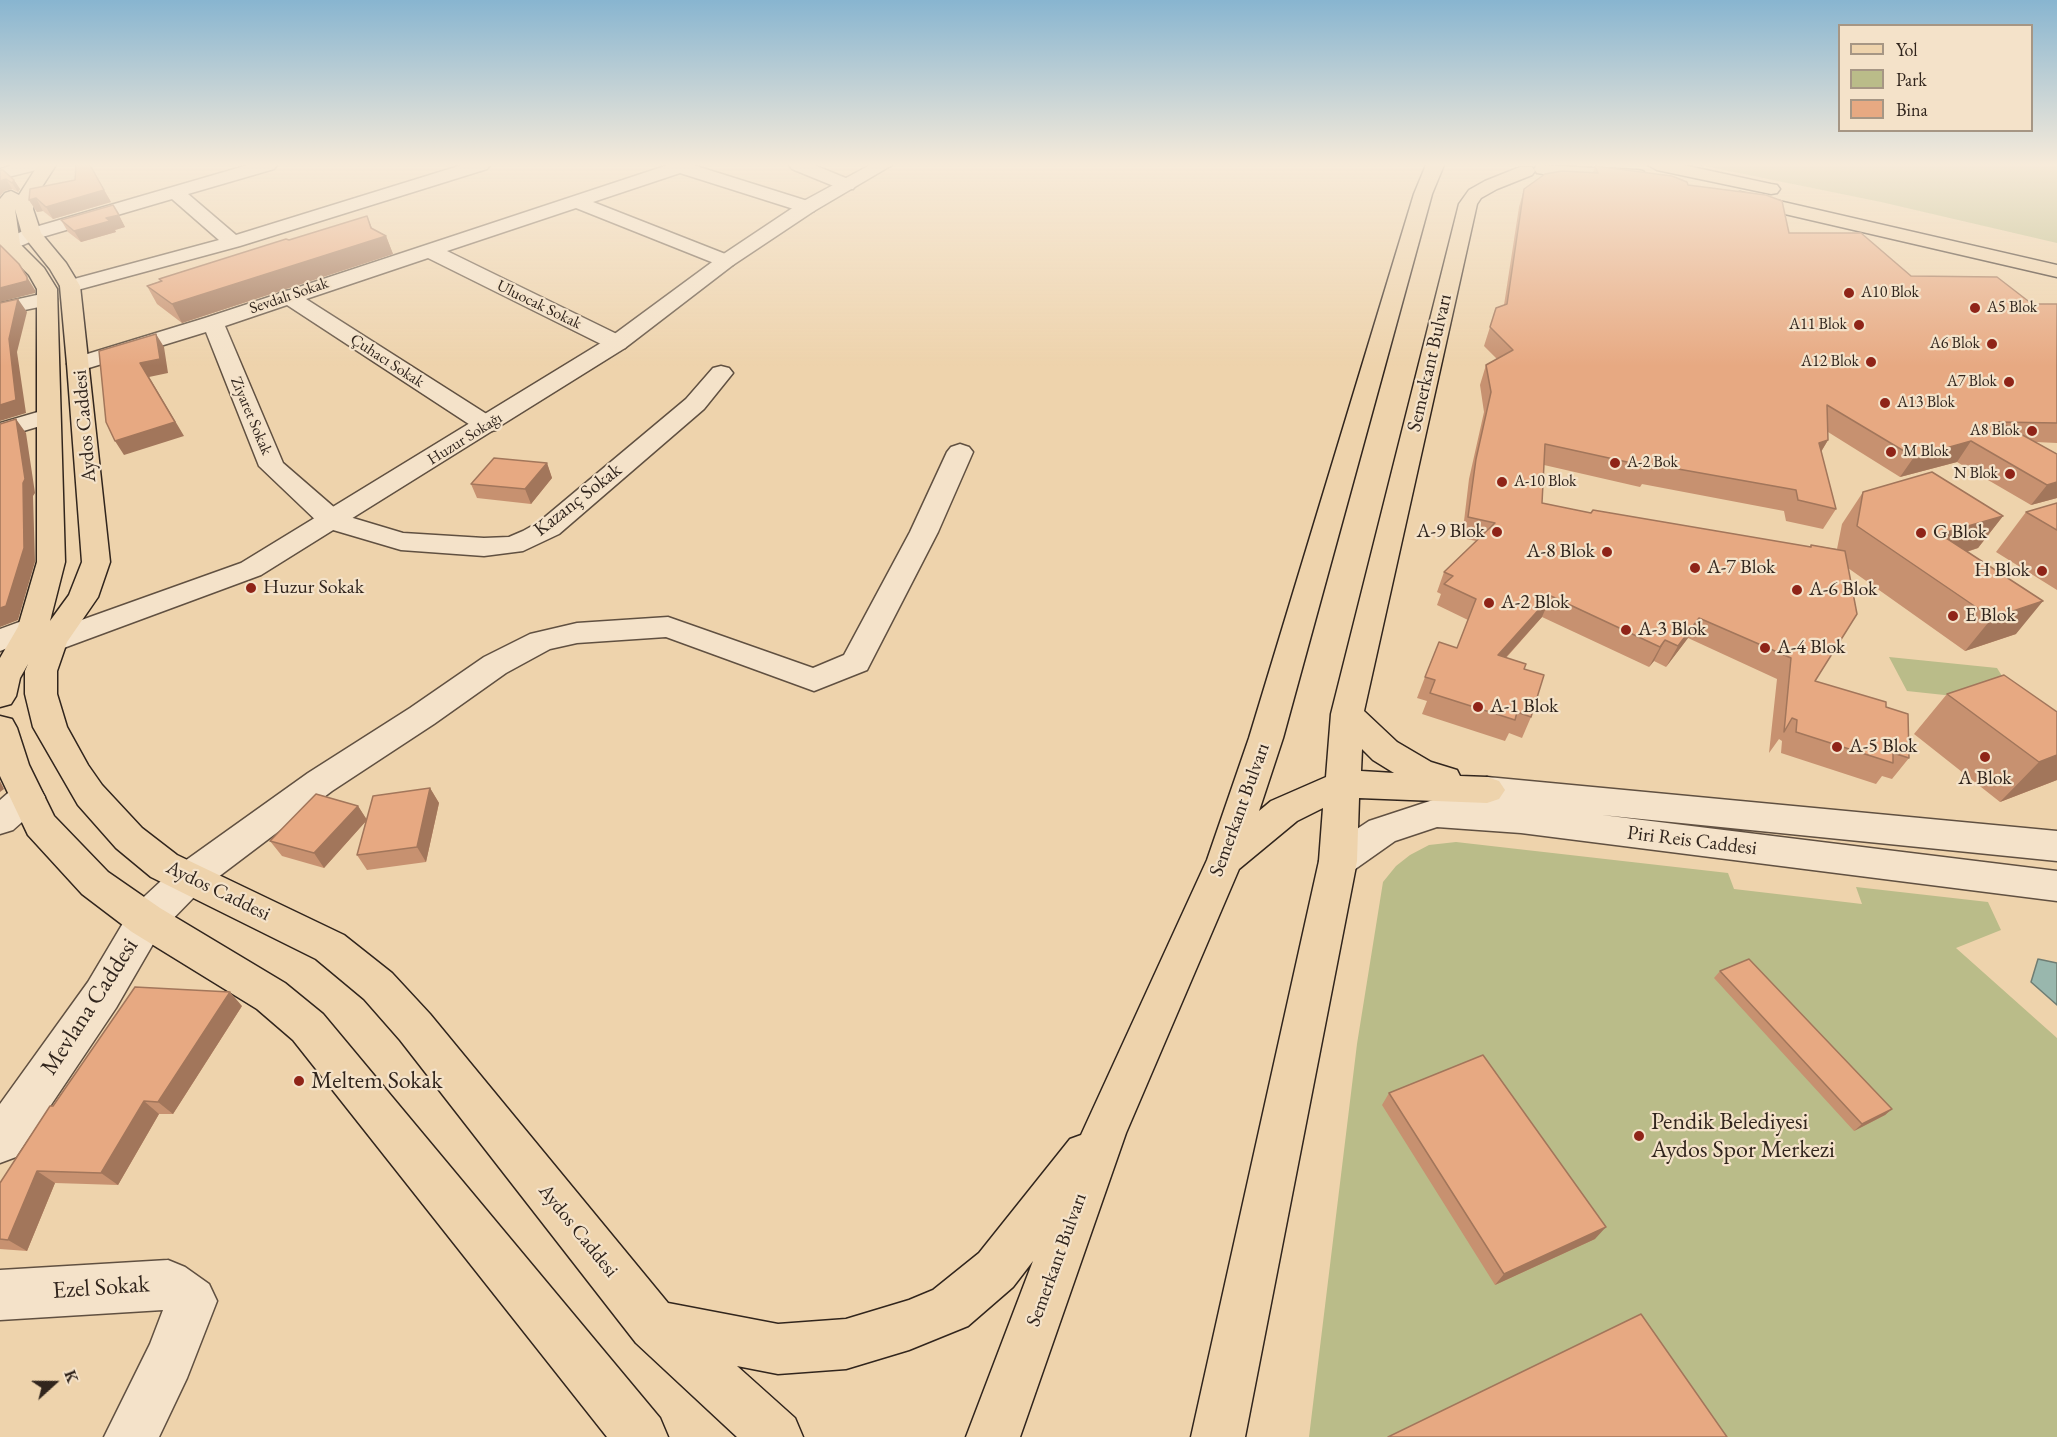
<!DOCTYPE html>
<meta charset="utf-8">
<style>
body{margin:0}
#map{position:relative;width:2057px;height:1437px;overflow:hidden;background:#eed3ac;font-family:"EB Garamond",serif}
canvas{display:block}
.legend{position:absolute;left:1838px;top:24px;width:195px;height:108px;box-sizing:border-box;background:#f4e2c9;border:2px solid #a69684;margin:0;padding:8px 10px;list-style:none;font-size:18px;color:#31251d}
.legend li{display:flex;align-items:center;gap:12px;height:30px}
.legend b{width:30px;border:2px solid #a69684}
.north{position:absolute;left:24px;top:1353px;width:60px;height:60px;-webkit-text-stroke:4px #f4e2c9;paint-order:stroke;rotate:69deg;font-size:16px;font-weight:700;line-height:24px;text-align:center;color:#31251d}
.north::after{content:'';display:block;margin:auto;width:21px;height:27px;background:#31251d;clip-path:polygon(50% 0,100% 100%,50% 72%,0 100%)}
</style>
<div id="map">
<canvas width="2057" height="1437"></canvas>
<ul class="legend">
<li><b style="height:8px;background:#eed3ac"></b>Yol</li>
<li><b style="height:16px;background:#babc89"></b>Park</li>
<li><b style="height:16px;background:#e7a982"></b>Bina</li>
</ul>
<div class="north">K</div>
</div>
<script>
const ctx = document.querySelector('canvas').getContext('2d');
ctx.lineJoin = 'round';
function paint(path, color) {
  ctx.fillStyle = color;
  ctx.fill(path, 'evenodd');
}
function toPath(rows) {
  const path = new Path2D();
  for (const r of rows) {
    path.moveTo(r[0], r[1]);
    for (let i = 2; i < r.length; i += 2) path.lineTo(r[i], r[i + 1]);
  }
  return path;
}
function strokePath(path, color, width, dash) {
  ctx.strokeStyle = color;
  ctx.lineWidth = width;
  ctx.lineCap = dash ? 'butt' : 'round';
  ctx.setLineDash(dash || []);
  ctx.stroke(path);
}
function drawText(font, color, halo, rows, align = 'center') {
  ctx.font = font + ' "EB Garamond",serif';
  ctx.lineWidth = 4.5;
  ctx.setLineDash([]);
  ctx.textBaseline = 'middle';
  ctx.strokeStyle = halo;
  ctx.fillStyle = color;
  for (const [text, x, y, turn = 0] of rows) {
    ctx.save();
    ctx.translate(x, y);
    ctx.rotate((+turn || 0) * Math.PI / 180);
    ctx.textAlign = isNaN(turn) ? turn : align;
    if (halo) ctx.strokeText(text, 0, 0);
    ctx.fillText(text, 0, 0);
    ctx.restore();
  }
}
paint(toPath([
 [1699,165,2057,165,2057,243,1881,202],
 [1889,657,1997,668,2019,703,1907,691],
 [1456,842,1728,873,1734,889,1862,904,1856,887,1988,902,2001,930,1956,948,2057,1038,2057,1437,1309,1437,1357,1044,1383,882,1396,866,1410,855,1429,845]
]), '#babc89');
const water = toPath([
 [2038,959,2057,963,2057,1005,2031,982,2038,959]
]);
paint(water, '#99b7ad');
strokePath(water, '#6f7d73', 1.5);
const minor = toPath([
 [13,165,43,165,40,169,0,179,0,169,13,165],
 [248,165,277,165,274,169,188,194,236,235,462,165,490,165,487,169,240,246,70,292,63,290,60,286,63,282,219,240,172,199,39,238,0,255,0,242,25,230,248,165],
 [668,165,693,165,814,203,816,207,814,211,807,213,800,211,680,173,593,202,733,257,736,261,733,265,719,265,576,208,447,251,625,338,628,343,625,348,617,350,609,348,428,258,306,299,496,420,499,425,496,430,487,432,478,430,287,305,225,326,283,463,343,515,403,533,484,538,509,537,523,531,539,522,686,399,713,368,721,366,729,368,733,373,704,409,559,534,523,551,484,556,401,550,323,527,259,466,206,332,79,371,71,369,67,364,71,359,205,318,278,294,280,292,290,290,668,165],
 [789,165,814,165,853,181,856,185,853,189,841,189,792,169,789,165],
 [46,293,54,294,57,299,54,304,0,315,0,303,46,293],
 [48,409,57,411,60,416,57,421,0,438,0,423,48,409],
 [960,444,969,447,973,452,938,532,867,670,814,691,666,637,577,643,550,649,506,673,434,724,332,791,201,890,160,932,116,1008,16,1157,0,1163,0,1104,88,982,132,908,175,868,308,773,410,708,484,657,530,634,577,623,668,617,813,668,844,655,910,532,947,452,951,447,960,444],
 [33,617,44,620,48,627,44,634,0,651,0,629,33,617],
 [27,783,39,787,45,797,39,807,13,830,0,834,0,800,15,787,27,783],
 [168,1260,185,1267,209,1284,217,1301,187,1378,159,1437,104,1437,150,1344,163,1310,0,1320,0,1270,168,1260]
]);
const tertiary = toPath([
 [870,165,892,165,814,211,733,265,625,348,261,575,42,656,31,660,20,656,15,649,20,642,241,563,609,338,719,257,800,203,870,165],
 [1487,777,2057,831,2057,861,1602,815,2057,871,2057,901,1521,833,1437,827,1395,841,1351,872,1338,876,1325,872,1319,861,1325,850,1369,821,1436,799,1484,802,1475,799,1469,790,1475,781,1487,777]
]);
const primary = toPath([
 [38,165,56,165,36,196,33,209,41,233,66,263,80,286,110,562,98,597,67,642,57,671,57,694,67,727,88,765,102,785,142,828,177,855,344,935,392,973,430,1014,668,1303,778,1324,846,1319,909,1300,933,1290,979,1253,1070,1139,1081,1135,1207,860,1249,738,1414,194,1426,165,1444,165,1432,194,1283,738,1259,811,1271,801,1326,777,1331,714,1459,204,1469,190,1485,181,1520,167,1532,167,1535,171,1532,175,1497,189,1481,198,1477,204,1364,711,1397,742,1431,762,1457,770,1460,776,1487,777,1499,781,1505,790,1499,799,1487,803,1359,798,1357,861,1245,1437,1191,1437,1319,861,1323,808,1297,821,1239,869,1126,1133,1020,1437,966,1437,1033,1261,1013,1287,968,1326,909,1350,846,1369,778,1374,737,1366,795,1418,803,1437,737,1437,636,1343,400,1040,364,999,316,959,151,877,116,848,78,805,33,727,25,694,25,671,28,664,20,678,16,696,11,704,0,707,0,658,18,627,37,562,37,289,29,275,0,246,0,199,5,193,11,191,19,195,38,165],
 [15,209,22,234,50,269,60,286,67,364,82,562,69,595,50,621,65,562,57,289,44,268,20,244,15,209],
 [1362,749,1373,760,1394,773,1361,771,1362,749],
 [1537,165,1637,170,1643,171,1646,175,1643,179,1637,180,1543,174,1537,173,1534,169,1537,165],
 [1648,165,1683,165,1771,184,1777,185,1780,189,1777,193,1771,194,1657,170,1648,165],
 [1740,192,2057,265,2057,277,1733,202,1731,198,1733,194,1740,192],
 [0,716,12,719,17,728,29,765,54,816,108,872,160,908,285,983,323,1014,660,1418,668,1437,607,1437,293,1040,257,1009,132,932,82,894,28,835,0,776,0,716]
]);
strokePath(minor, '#605041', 3);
strokePath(tertiary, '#605041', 3);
strokePath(primary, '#31251d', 3);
paint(minor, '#f4e2c9');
paint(tertiary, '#f4e2c9');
paint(primary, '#eed3ac');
paint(toPath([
 [90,165,111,202,53,219,43,211,37,212,29,200,75,180],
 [1595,166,1688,185,1789,233,1911,276,2032,304,2057,304,2057,443,2036,442,2057,498,2031,505,1957,462,1900,477,1828,432,1828,440,1821,452,1836,509,1823,529,1786,521,1784,511,1642,484,1640,487,1544,465,1542,503,1591,513,1810,547,1811,545,1837,549,1842,524,1863,492,2003,516,1978,548,1967,552,2016,634,1965,651,1848,568,1815,681,1886,707,1909,758,1892,779,1882,776,1876,784,1781,753,1782,741,1779,739,1769,753,1777,679,1688,638,1666,667,1654,661,1649,667,1542,617,1506,658,1524,669,1531,717,1522,738,1509,733,1505,741,1422,714,1427,701,1417,698,1425,677,1457,648,1468,620,1437,605,1441,594,1437,592,1444,572,1476,541,1462,538,1469,479,1484,412,1480,385,1486,365,1497,359,1484,346,1490,327,1504,305,1519,207,1524,189,1593,172],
 [0,170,14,180,20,189,18,192,12,189,4,191,0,196],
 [113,205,125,227,115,230,116,232,81,242,68,232,61,220],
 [372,228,386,236,393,254,182,323,157,304,147,286,160,281,159,279,289,240],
 [547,463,552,478,531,504,477,498,471,484],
 [2057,503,2057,590,1996,552,2026,512],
 [1947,694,2057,712,2057,780,2000,802,1914,734],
 [430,788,439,803,426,862,367,870,357,855,366,821,324,868,282,856,270,841,358,806,367,820],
 [1720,971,1892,1109,1885,1115,1854,1131,1714,978],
 [242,1006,173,1114,159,1114,118,1185,55,1183,27,1251,0,1249,0,1183,53,1106],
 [1389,1093,1595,1239,1495,1285,1382,1105]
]), '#c79170');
paint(toPath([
 [6,179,12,189,4,191,0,196,0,181],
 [14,180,20,189,18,192,12,183],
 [104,190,111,202,53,219,46,207],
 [36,198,43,211,37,212,29,200],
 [119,215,125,227,115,230,116,232,81,242,74,231,106,218],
 [367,216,374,233,386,236,393,254,182,323,172,304,371,228],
 [19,264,35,290,35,293,0,302,0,288],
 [18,299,27,312,17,352,26,413,0,421,0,405,9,339],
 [156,334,164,347,168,373,149,377,184,436,124,455,115,441,140,363],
 [16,419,26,433,35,493,33,496,35,562,18,620,0,627,0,608],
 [1828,440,1816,460,1819,443],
 [1971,441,1957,462,1900,477,1914,457],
 [547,463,552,478,531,504,525,489],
 [2057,482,2057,498,2031,505,2047,485],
 [2003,516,1978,548,1917,567,1940,534],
 [1551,596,1542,617,1489,676,1498,655],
 [2043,601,2016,634,1965,651,1992,618],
 [1699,618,1688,638,1666,667,1678,646],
 [1665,640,1654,661,1649,667,1660,647],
 [2057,755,2057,780,2000,802,2039,762],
 [0,781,4,789,0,792],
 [430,788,439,803,426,862,417,847],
 [358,806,367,820,324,868,314,853],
 [230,992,242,1006,173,1114,158,1102],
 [144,1101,159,1114,118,1185,101,1173],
 [1892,1109,1885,1115,1854,1131,1862,1124],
 [37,1171,55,1183,27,1251,8,1240],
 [1606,1227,1595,1239,1495,1285,1504,1274]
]), '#a2765b');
const building = toPath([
 [76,165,90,165,104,190,46,207,36,198,29,200,30,189,75,180,76,165],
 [1595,166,1672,176,1687,182,1688,185,1766,195,1782,201,1789,233,1861,233,1911,276,1997,277,2032,304,2057,304,2057,423,1999,422,2057,454,2057,482,2047,485,1971,441,1914,457,1827,405,1828,440,1819,443,1836,509,1798,500,1796,490,1650,464,1650,467,1545,444,1542,503,1591,513,1593,510,1811,547,1811,545,1845,551,1857,614,1815,681,1886,702,1886,707,1908,714,1909,758,1893,753,1893,763,1796,732,1797,720,1792,718,1784,732,1791,658,1699,618,1678,646,1665,640,1660,647,1551,596,1498,655,1526,664,1524,669,1544,675,1531,717,1517,712,1515,720,1430,693,1435,680,1425,677,1439,642,1457,648,1476,599,1444,584,1453,576,1444,572,1495,523,1468,517,1476,459,1491,392,1486,365,1513,350,1490,327,1496,308,1507,304,1524,189,1545,174,1562,171,1598,173,1595,166],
 [0,170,3,170,14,180,12,183,6,179,0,181,0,170],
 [113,205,119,215,106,218,110,221,74,231,61,220,113,205],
 [367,216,371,228,386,236,172,304,147,286,162,281,159,279,286,239,289,240,367,216],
 [0,245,19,264,27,277,27,281,0,288,0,245],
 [18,299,9,339,16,400,0,405,0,303,18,299],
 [156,334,160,359,140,363,175,422,115,441,106,422,99,351,156,334],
 [16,419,25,479,23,483,24,548,6,606,0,608,0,424,16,419],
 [494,458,547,463,525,489,471,484,494,458],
 [1932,472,2003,516,1940,534,2043,601,1992,618,1857,526,1863,492,1932,472],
 [2057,503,2057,530,2026,512,2057,503],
 [2004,675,2057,712,2057,755,2039,762,1947,694,2004,675],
 [430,788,417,847,357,855,373,796,430,788],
 [316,794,358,806,314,853,270,841,316,794],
 [1749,959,1892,1109,1862,1124,1720,971,1749,959],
 [135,987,230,992,158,1102,144,1101,101,1173,37,1171,8,1240,0,1239,0,1183,50,1106,53,1106,135,987],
 [1483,1055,1606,1227,1504,1274,1389,1093,1483,1055],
 [1641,1314,1727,1437,1388,1437,1641,1314]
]);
paint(building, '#e7a982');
strokePath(building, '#a2765b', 1.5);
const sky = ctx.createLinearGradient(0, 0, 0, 366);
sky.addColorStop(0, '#88b5d0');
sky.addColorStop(0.45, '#f7ebda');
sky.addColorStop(1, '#f7ebda00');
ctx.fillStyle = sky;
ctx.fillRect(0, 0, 2057, 366);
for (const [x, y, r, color] of [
 [1849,293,6,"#8f2418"],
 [1975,308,6,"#8f2418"],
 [1859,325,6,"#8f2418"],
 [1992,344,6,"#8f2418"],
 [1871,362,6,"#8f2418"],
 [2009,382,6,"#8f2418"],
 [1885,403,6,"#8f2418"],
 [2032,431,6,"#8f2418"],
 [1891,452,6,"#8f2418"],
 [1615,463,6,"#8f2418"],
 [2010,474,6,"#8f2418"],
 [1502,482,6,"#8f2418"],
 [1497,532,6,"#8f2418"],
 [1921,533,6,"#8f2418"],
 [1607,552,6,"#8f2418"],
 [1695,568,6,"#8f2418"],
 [2042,571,6,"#8f2418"],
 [251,588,6,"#8f2418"],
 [1797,590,6,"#8f2418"],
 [1489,603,6,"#8f2418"],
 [1953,616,6,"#8f2418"],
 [1626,630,6,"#8f2418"],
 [1765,648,6,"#8f2418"],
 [1478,707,6,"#8f2418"],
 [1837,747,6,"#8f2418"],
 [1985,757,6,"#8f2418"],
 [299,1081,6,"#8f2418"],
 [1639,1136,6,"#8f2418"]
]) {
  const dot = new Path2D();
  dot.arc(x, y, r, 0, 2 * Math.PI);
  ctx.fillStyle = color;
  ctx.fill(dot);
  strokePath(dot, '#f4e2c9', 2);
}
drawText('16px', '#31251d', '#f4e2c9', [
 ["A10 Blok",1861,293],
 ["A5 Blok",1987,308],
 ["A11 Blok",1847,325,"right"],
 ["A6 Blok",1980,344,"right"],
 ["A12 Blok",1859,362,"right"],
 ["A7 Blok",1997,382,"right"],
 ["A13 Blok",1897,403],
 ["A8 Blok",2020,431,"right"],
 ["M Blok",1903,452],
 ["A-2 Bok",1627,463],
 ["N Blok",1998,474,"right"],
 ["A-10 Blok",1514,482]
], 'left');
drawText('16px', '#31251d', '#f4e2c9', [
 ["Sevdalı Sokak",289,296,-19],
 ["Uluocak Sokak",539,305,26],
 ["Çuhacı Sokak",387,361,33],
 ["Ziyaret Sokak",251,416,67],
 ["Huzur Sokağı",465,439,-32]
]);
drawText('20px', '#31251d', '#f4e2c9', [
 ["Semerkant Bulvarı",1430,363,-77],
 ["Aydos Caddesi",85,426,-95],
 ["Kazanç Sokak",578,500,-38],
 ["Semerkant Bulvarı",1240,810,-70],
 ["Piri Reis Caddesi",1692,841,7],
 ["Aydos Caddesi",218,891,26],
 ["Aydos Caddesi",578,1231,51],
 ["Semerkant Bulvarı",1057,1260,-70]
]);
drawText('20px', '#31251d', '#f4e2c9', [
 ["A-9 Blok",1485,532,"right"],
 ["G Blok",1933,533],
 ["A-8 Blok",1595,552,"right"],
 ["A-7 Blok",1707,568],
 ["H Blok",2030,571,"right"],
 ["Huzur Sokak",263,588],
 ["A-6 Blok",1809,590],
 ["A-2 Blok",1501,603],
 ["E Blok",1965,616],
 ["A-3 Blok",1638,630],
 ["A-4 Blok",1777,648],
 ["A-1 Blok",1490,707],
 ["A-5 Blok",1849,747],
 ["A Blok",1985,779,"center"]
], 'left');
drawText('24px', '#31251d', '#f4e2c9', [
 ["Mevlana Caddesi",90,1007,-57],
 ["Ezel Sokak",101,1288,-4]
]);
drawText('24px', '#31251d', '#f4e2c9', [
 ["Meltem Sokak",311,1081],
 ["Pendik Belediyesi",1651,1122],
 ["Aydos Spor Merkezi",1651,1150]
], 'left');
</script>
